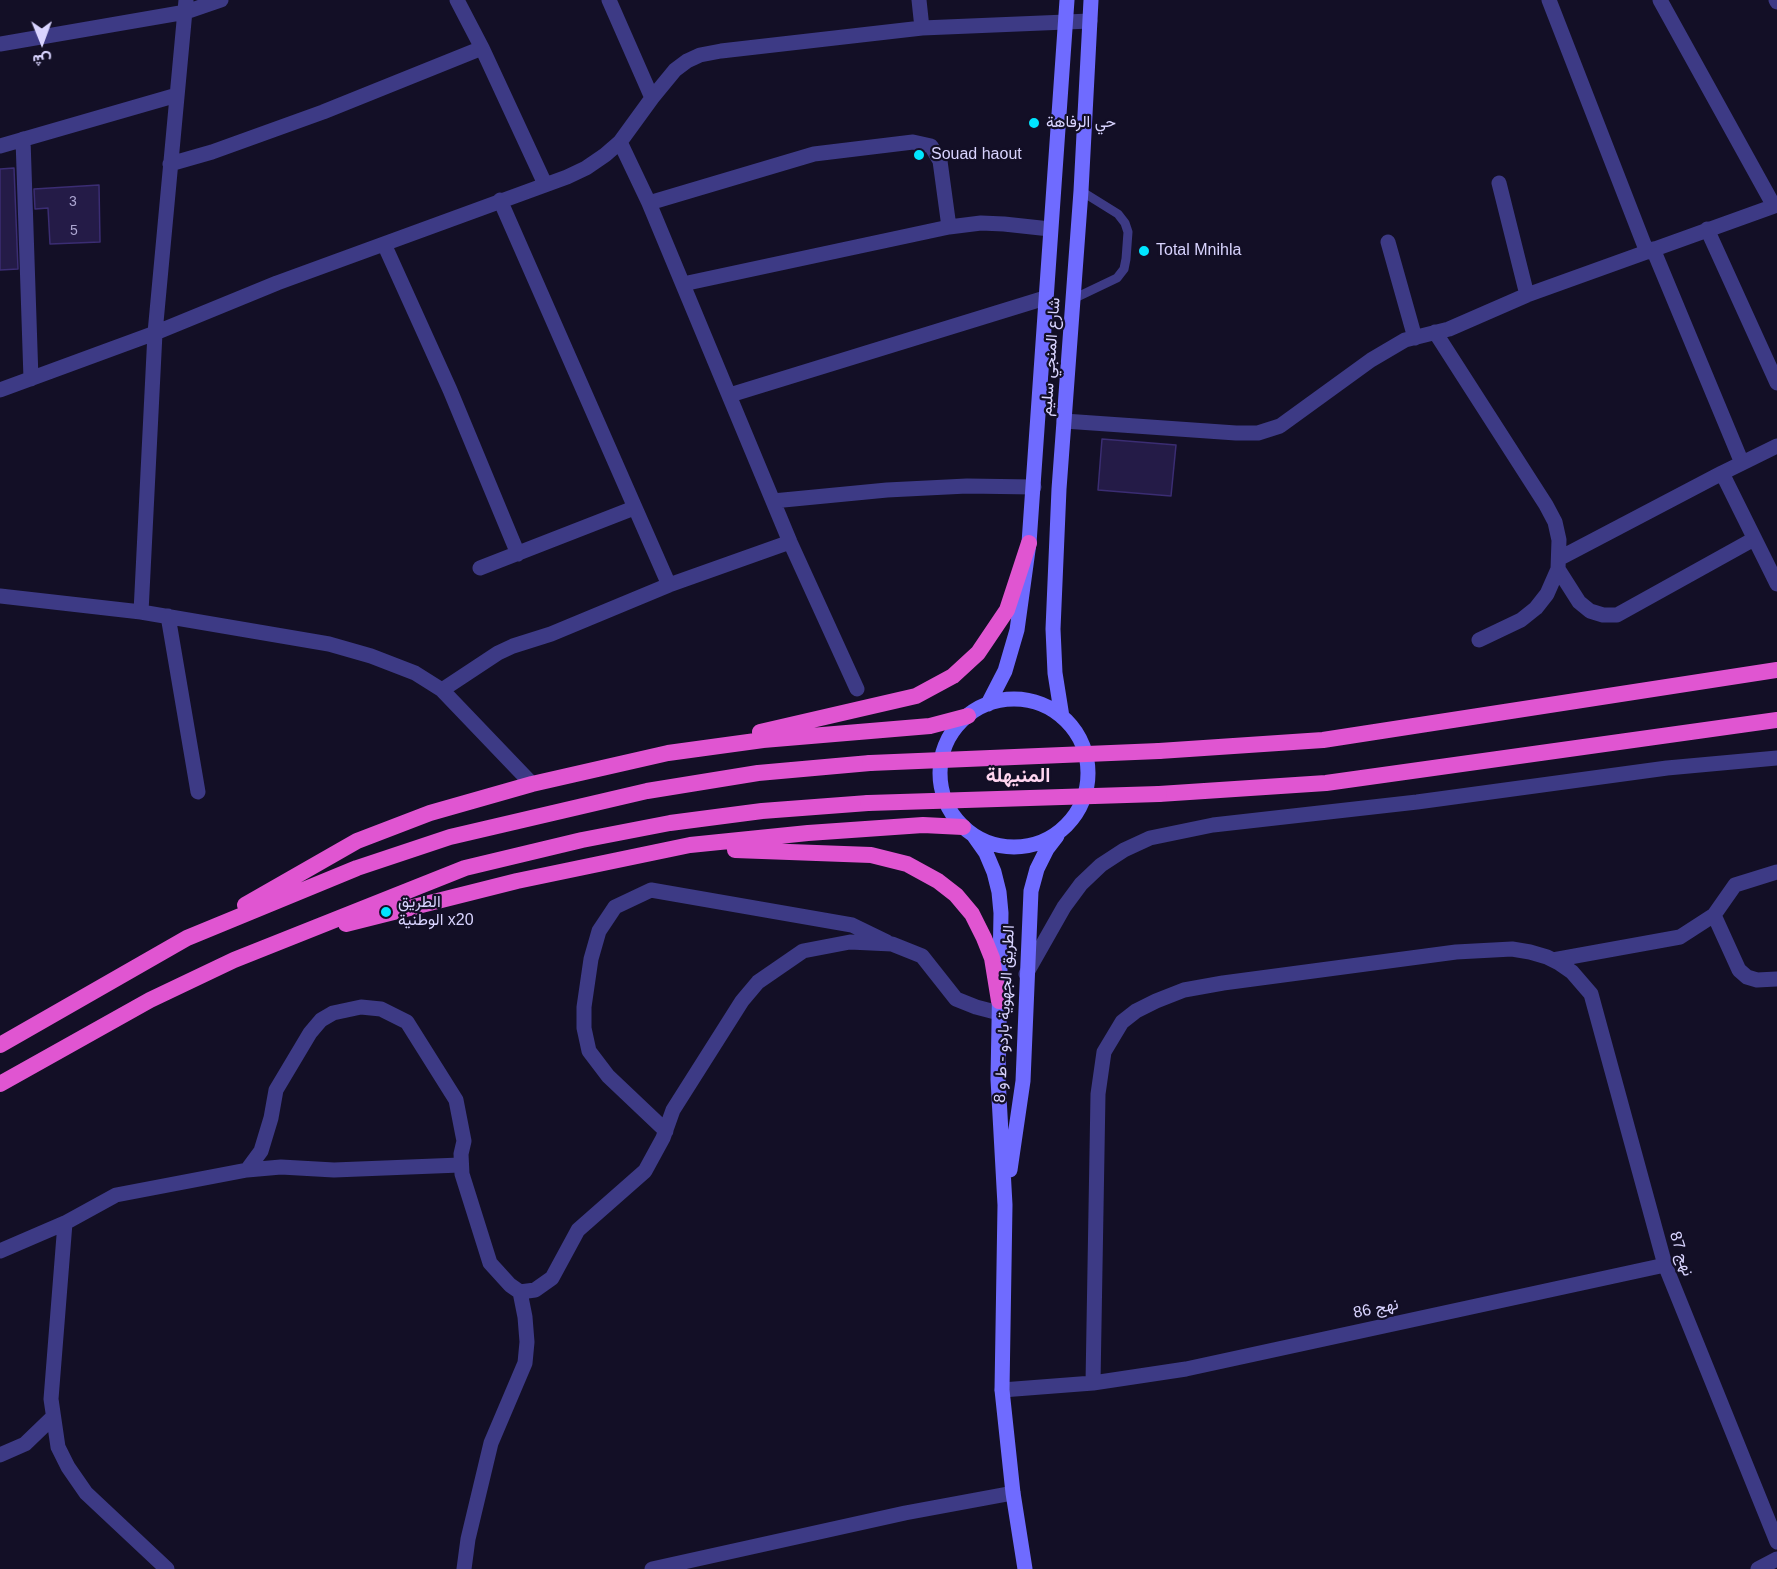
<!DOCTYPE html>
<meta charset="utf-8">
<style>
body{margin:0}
#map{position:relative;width:1777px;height:1569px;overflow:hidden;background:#130f26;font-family:Helvetica,Vazirmatn,sans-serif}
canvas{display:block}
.north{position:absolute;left:12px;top:12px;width:60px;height:60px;-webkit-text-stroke:4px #130f26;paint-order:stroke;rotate:179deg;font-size:16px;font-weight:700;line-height:24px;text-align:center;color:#d9d4ff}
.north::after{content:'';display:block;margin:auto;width:21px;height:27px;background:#d9d4ff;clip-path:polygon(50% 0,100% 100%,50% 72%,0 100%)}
</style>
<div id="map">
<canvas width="1777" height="1569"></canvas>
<div class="north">ش</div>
</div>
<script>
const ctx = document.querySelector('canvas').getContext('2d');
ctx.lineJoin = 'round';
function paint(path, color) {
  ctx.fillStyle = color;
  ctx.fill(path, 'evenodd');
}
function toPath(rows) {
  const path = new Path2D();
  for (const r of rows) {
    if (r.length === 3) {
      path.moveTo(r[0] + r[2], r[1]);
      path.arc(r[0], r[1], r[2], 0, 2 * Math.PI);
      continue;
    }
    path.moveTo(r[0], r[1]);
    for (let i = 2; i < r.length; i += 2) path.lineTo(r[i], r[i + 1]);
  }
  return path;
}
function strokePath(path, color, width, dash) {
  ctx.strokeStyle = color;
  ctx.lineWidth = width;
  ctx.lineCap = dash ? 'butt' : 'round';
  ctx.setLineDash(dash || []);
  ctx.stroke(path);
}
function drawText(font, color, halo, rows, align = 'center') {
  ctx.font = font + ' Helvetica,Vazirmatn,sans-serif';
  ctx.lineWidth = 4.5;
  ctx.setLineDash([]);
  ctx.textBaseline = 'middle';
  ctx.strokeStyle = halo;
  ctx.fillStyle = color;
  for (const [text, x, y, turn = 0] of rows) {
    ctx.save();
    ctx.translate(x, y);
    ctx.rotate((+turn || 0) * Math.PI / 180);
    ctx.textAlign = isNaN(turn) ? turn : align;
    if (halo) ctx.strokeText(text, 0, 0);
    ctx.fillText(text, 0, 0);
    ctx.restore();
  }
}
const building = toPath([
 [14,168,18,269,0,270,0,169,14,168],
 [99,185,100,242,50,244,48,208,35,209,34,189,99,185],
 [1102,439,1176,445,1171,496,1098,490,1102,439]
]);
paint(building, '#241b47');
strokePath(building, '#3b2d73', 1.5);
strokePath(toPath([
 [1073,299,1117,278,1124,269,1126,259,1128,232,1125,223,1118,214,1081,191]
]), '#3d3a85', 9);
strokePath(toPath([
 [457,0,482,48,545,184],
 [609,0,652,98],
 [919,0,922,28],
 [1549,0,1647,252],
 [1660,0,1774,206],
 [1776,0,1777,2],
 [0,44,186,12,221,0],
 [23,139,31,379],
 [620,142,649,203,790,542,857,689],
 [0,146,177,95],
 [170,164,212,152,323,112,482,48],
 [1499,183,1527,295],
 [500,200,669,585],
 [649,203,814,154,913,142,931,146,940,161,949,227],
 [1707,229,1777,383],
 [1388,242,1415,338],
 [384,244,450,390,518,554],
 [1653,249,1742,463],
 [683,284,949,227,981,223,1004,224,1050,229],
 [1435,332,1546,505,1555,522,1559,540,1558,569,1547,594,1536,608,1521,620,1479,640],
 [0,390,155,333,277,283,567,177,586,168,605,155,620,142,652,98,675,70,687,61,700,55,721,51,922,28,1090,21],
 [730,395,1045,298],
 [1064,421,1236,433,1258,433,1280,426,1371,360,1405,340,1449,329,1527,295,1777,205],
 [1722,473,1777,584],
 [773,501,887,490,967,486,1034,487],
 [1560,558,1722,473,1777,446],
 [480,568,634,508],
 [1558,569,1579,602,1590,611,1603,615,1617,615,1754,539],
 [0,596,141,612,329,644,371,656,415,673,442,690,532,784],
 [141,612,155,333,186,0],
 [168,616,198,792],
 [442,690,498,653,513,646,551,634,669,585,790,542],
 [1714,915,1739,970,1747,977,1757,980,1777,979],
 [1553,960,1680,937,1714,915,1735,885,1777,872],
 [666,1131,608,1076,589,1051,584,1028,584,1007,591,959,599,931,615,907,651,890,852,925,887,942],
 [247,1170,261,1151,271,1118,276,1090,310,1033,321,1020,333,1013,361,1007,381,1009,407,1022,456,1100,464,1141,461,1154,462,1174,490,1263,510,1285,520,1292,525,1317,527,1342,525,1363,491,1443,468,1539,464,1569],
 [65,1223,51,1399,58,1447,68,1467,86,1493,167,1569],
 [0,1251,65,1223,116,1195,247,1170,281,1167,334,1170,460,1165],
 [520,1292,535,1290,552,1278,578,1230,645,1171,663,1138,673,1110,742,1001,758,982,803,951,850,942,892,944,922,956,956,999,976,1007,999,1013],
 [1093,1383,1098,1094,1104,1052,1122,1022,1136,1011,1156,1001,1184,990,1223,983,1456,952,1512,949,1530,952,1547,957,1559,963,1572,972,1591,994,1665,1265,1777,1542],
 [1002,1390,1093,1383,1186,1369,1665,1265],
 [0,1455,25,1444,52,1418],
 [652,1569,905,1513,1013,1493]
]), '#3d3a85', 15);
strokePath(toPath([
 [1026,974,1064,907,1081,884,1101,865,1124,850,1150,838,1213,825,1417,802,1667,768,1777,758],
 [1758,1569,1777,1559]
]), '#3d3a85', 15);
strokePath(toPath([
 [1014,773,74],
 [988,704,1005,671,1017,630,1029,543,1067,0],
 [1062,717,1055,673,1053,629,1059,489,1081,191,1091,0],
 [974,836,986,853,994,872,999,892,1001,913,998,1079,1005,1205,1002,1390,1013,1493,1025,1569],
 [1010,1170,1023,1081,1031,891,1037,869,1047,849,1057,836]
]), '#6f6bff', 15);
strokePath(toPath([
 [760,732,916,696,953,676,978,653,1007,610,1029,543],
 [1159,751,1323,740,1777,670],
 [1159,794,1326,783,1777,720],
 [735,850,871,855,907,864,938,881,956,895,972,914,984,938,992,958,999,1001],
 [245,905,357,841,430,813,532,784,668,753,763,740,930,726,968,716],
 [346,924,517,881,690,845,808,833,923,825,963,827],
 [0,1045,187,938,357,868,450,837,647,791,758,773,870,763],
 [0,1084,150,1000,234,960,465,868,582,840,670,823,762,811,868,803]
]), '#e055d1', 16);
strokePath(toPath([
 [870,763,1159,751],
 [868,803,1159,794]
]), '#e055d1', 16);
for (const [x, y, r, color] of [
 [1034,123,6,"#00e5ff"],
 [919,155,6,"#00e5ff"],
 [1144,251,6,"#00e5ff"],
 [386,912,6,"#00e5ff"]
]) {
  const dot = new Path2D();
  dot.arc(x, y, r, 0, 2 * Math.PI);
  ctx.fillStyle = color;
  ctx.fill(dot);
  strokePath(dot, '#130f26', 2);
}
drawText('14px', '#aca6d1', null, [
 ["3",73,202],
 ["5",74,231]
]);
drawText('16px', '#d9d4ff', '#130f26', [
 ["حي الرفاهة",1046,123],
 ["Souad haout",931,155],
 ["Total Mnihla",1156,251],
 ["الطريق",398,903],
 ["الوطنية x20",398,921]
], 'left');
drawText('16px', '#d9d4ff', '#130f26', [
 ["شارع المنجي سليم",1051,357,-86],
 ["الطريق الجهوية باردو - ط و 8",1005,1014,-87],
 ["نهج 87",1681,1254,72],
 ["نهج 86",1376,1309,-12]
]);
drawText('bold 20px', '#ffd6f0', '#130f26', [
 ["المنيهلة",1018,776]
]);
</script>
